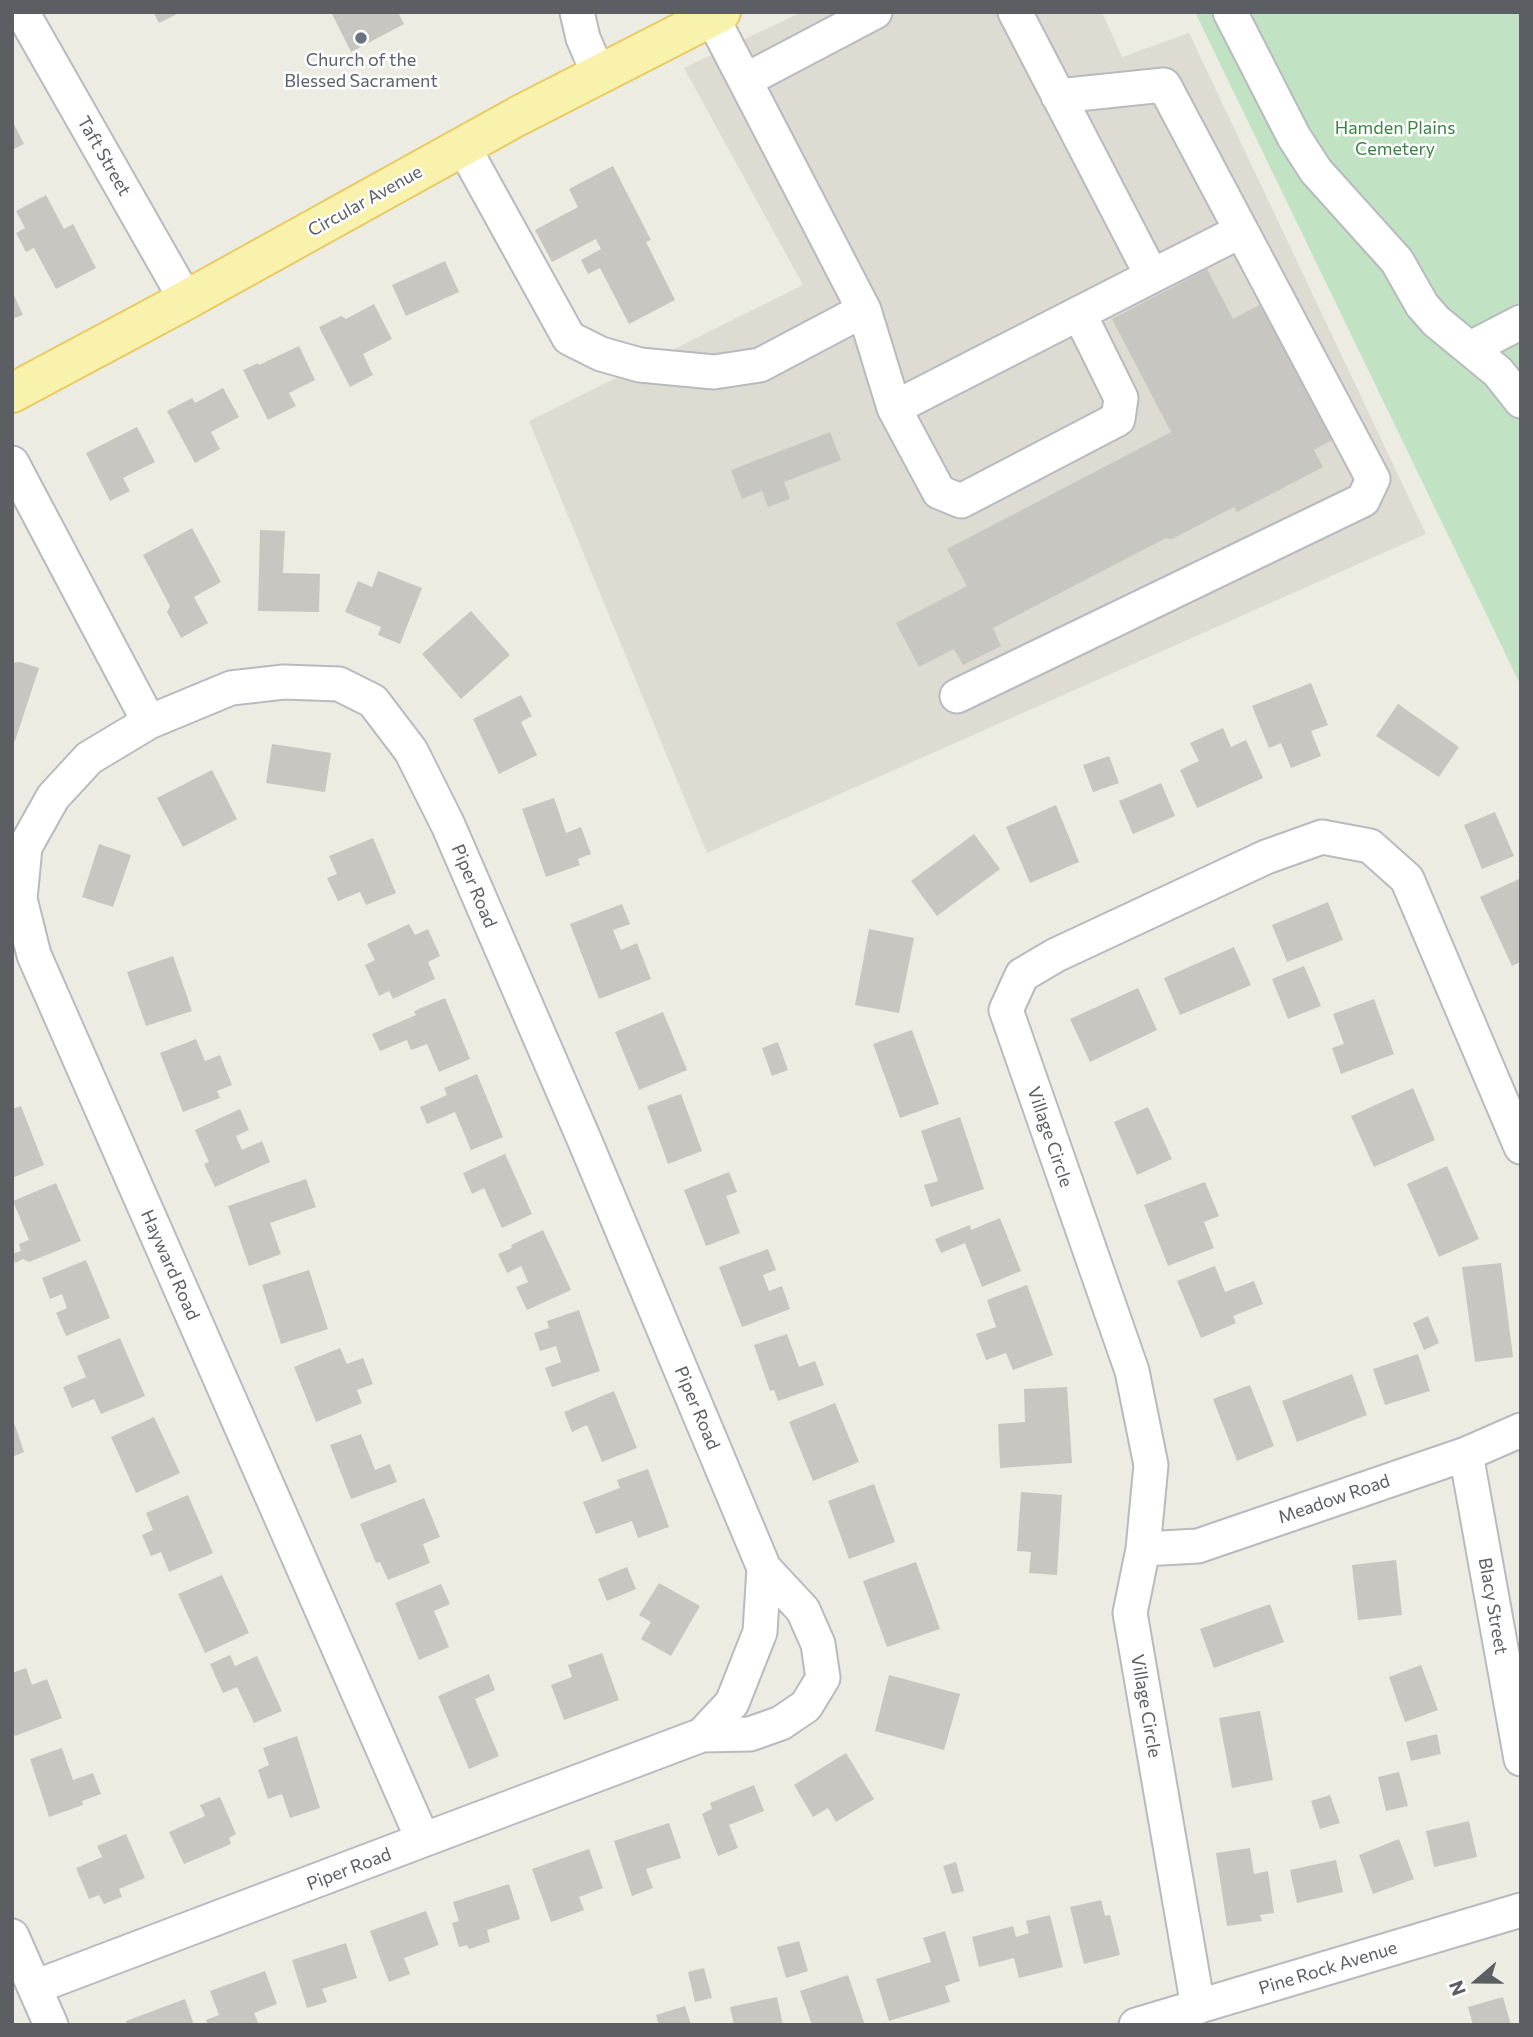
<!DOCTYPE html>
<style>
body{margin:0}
#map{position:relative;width:1533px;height:2037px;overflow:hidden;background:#edece3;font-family:Commissioner,sans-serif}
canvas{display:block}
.frame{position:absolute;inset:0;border:14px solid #5b5e63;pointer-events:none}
.north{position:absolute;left:1442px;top:1946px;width:70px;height:70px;-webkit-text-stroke:5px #fff;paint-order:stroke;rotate:250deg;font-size:19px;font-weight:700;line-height:28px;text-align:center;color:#5b5e63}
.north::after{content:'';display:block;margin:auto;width:24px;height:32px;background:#5b5e63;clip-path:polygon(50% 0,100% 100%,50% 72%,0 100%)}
</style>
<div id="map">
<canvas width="1533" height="2037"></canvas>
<div class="frame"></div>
<div class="north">N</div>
</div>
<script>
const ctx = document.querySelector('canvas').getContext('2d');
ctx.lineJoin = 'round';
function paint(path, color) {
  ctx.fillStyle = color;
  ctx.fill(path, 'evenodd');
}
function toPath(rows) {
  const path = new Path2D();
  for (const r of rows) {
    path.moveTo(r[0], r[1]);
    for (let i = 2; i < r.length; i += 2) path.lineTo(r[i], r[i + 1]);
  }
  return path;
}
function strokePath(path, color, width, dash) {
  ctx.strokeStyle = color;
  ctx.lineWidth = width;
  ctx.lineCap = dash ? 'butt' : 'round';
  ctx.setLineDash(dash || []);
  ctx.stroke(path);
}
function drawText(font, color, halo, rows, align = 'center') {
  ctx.font = font + ' Commissioner,sans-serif';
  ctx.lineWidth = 5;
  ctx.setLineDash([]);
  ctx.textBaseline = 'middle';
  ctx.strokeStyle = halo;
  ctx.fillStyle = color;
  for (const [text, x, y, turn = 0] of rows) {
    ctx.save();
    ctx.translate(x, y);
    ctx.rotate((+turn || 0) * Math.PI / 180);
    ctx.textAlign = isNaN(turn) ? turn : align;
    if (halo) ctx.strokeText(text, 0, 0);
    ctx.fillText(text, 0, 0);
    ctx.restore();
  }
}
paint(toPath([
 [802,12,1102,12,1122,57,1189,33,1426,534,707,853,529,421,803,285,684,68]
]), '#dddbd2');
paint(toPath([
 [1195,12,1521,12,1521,686]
]), '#c1e3c3');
paint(toPath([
 [153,12,181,12,159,23],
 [331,12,398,12,404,24,351,52],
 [12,120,24,144,12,150],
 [613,166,651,240,646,242,675,300,629,324,600,268,588,274,581,260,601,249,596,239,552,262,535,230,578,207,569,189],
 [46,195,64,229,73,224,96,268,56,289,34,248,26,252,16,233,25,228,16,211],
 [445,261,459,292,406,316,392,285],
 [1207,269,1233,319,1263,303,1334,439,1314,450,1323,467,1237,512,1234,507,1172,539,1166,538,993,628,1001,646,963,665,954,649,919,667,896,623,967,586,947,549,1171,432,1112,319],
 [12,291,23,315,12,319],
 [374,304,392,339,363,354,373,375,350,387,319,327,341,316,346,319],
 [299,346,315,380,289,393,296,406,268,420,243,370,258,363,259,365],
 [223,388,239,417,211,432,220,449,195,463,167,411,192,398,195,403],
 [137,427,155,462,123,478,130,491,110,501,86,453],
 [830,432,841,460,784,482,790,499,768,507,762,491,742,499,731,470],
 [192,528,221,582,194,597,208,623,181,638,167,612,170,606,143,555],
 [260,530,285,531,283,573,320,574,319,612,258,611],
 [378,571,422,588,400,644,378,635,381,627,345,612,358,581,372,587],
 [471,611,510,655,461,699,422,654],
 [20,662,39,668,15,741,12,740,12,663],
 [1311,683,1328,725,1311,731,1321,756,1291,768,1281,743,1269,748,1252,706],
 [521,695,532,716,521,722,537,755,499,774,473,719],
 [1398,704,1459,747,1439,777,1376,736],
 [1223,728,1231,747,1246,740,1263,778,1197,808,1180,770,1199,761,1190,743],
 [272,744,331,753,325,792,266,783],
 [1109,756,1119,783,1093,792,1083,765],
 [212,770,237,819,183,847,157,798],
 [1161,783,1175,816,1133,834,1119,801],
 [554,798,566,833,581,827,591,854,578,859,580,865,546,877,522,809],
 [1056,805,1079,862,1030,883,1006,827],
 [1495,812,1514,856,1482,869,1464,825],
 [974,834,1000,869,937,916,911,881],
 [373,838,396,893,366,905,360,892,338,901,327,878,337,874,329,856],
 [99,844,131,855,113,907,82,897],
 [1521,878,1521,962,1512,966,1480,897],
 [1328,902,1343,940,1287,962,1272,925],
 [622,904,630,924,613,930,621,950,637,943,651,979,599,999,570,924],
 [409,924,415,935,428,929,440,956,428,962,435,979,393,999,389,991,379,996,365,965,375,960,367,944],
 [869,929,914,938,899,1013,855,1005],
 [1234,947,1251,985,1180,1015,1164,978],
 [173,956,192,1011,146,1026,127,972],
 [1304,966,1321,1006,1288,1019,1272,979],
 [1138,988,1157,1030,1090,1062,1070,1019],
 [445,998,470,1059,439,1072,427,1044,411,1050,407,1040,380,1051,372,1034,416,1015,414,1011],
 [1374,999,1394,1054,1341,1074,1332,1048,1344,1044,1333,1014],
 [663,1012,687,1070,639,1090,615,1032],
 [912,1030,939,1104,900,1118,873,1044],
 [196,1039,205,1061,220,1055,232,1085,217,1091,220,1098,183,1112,160,1053],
 [778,1042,788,1070,772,1076,762,1048],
 [477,1074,503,1137,471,1150,455,1112,427,1124,420,1107,447,1095,444,1088],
 [1413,1088,1435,1140,1374,1167,1351,1116],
 [681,1094,702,1151,668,1164,647,1106],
 [21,1106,44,1165,12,1178,12,1109],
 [1148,1107,1172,1159,1137,1175,1114,1122],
 [240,1109,249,1130,236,1136,242,1150,262,1141,270,1162,215,1187,204,1164,209,1162,195,1130],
 [960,1117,984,1189,931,1207,924,1185,938,1181,921,1131],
 [505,1154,532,1214,502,1228,484,1188,472,1194,463,1173],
 [1447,1166,1479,1239,1439,1257,1407,1184],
 [729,1172,737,1192,726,1196,740,1233,706,1246,684,1190],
 [306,1179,316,1207,270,1223,281,1254,249,1266,228,1206],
 [1205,1182,1219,1216,1204,1222,1214,1248,1168,1266,1144,1205],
 [56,1183,81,1241,29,1262,23,1259,15,1263,12,1254,21,1251,19,1244,29,1240,13,1201],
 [1000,1218,1021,1271,982,1287,965,1243,941,1253,935,1239,970,1225,971,1230],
 [543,1230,571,1290,527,1310,516,1287,528,1282,521,1266,507,1273,498,1254,512,1248,511,1245],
 [768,1249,776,1270,763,1275,769,1291,782,1286,790,1309,742,1327,719,1267],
 [86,1260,110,1318,66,1336,56,1313,67,1308,62,1294,50,1299,42,1278],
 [1501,1263,1513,1357,1475,1362,1462,1267],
 [1215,1266,1225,1292,1254,1281,1263,1304,1233,1316,1236,1323,1201,1338,1177,1281],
 [309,1270,328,1329,281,1344,262,1285],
 [1027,1285,1053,1355,1013,1370,1006,1353,986,1360,976,1334,996,1327,987,1300],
 [579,1310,600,1371,552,1387,545,1368,561,1362,556,1346,540,1351,534,1333,549,1328,547,1321],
 [1428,1316,1439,1343,1424,1350,1413,1323],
 [787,1334,799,1367,815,1361,824,1385,778,1401,774,1390,770,1391,754,1345],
 [120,1338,145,1396,101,1414,94,1399,72,1408,63,1387,86,1377,77,1356],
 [340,1348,347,1364,363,1358,373,1384,357,1390,362,1403,316,1422,294,1367],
 [1418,1354,1430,1391,1385,1405,1373,1369],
 [1352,1374,1367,1415,1297,1442,1282,1401],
 [1250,1385,1274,1446,1237,1461,1213,1399],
 [1067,1387,1072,1463,1000,1468,998,1424,1025,1422,1024,1389],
 [614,1391,637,1448,602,1462,587,1425,572,1432,564,1412],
 [835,1403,859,1462,813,1481,789,1422],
 [154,1417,180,1473,136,1493,111,1437],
 [15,1425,24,1452,12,1457,12,1426],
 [361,1434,375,1470,390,1464,397,1482,351,1499,330,1445],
 [648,1469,669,1527,638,1538,632,1521,596,1534,583,1502,620,1488,617,1480],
 [874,1484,895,1542,849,1559,828,1501],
 [1021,1492,1062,1495,1057,1575,1029,1573,1031,1552,1017,1551],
 [188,1495,213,1553,169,1572,161,1552,151,1556,142,1535,153,1530,146,1513],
 [424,1498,440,1537,423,1544,430,1563,388,1580,380,1562,376,1563,360,1524],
 [1396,1560,1402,1615,1358,1620,1352,1565],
 [916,1562,940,1629,887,1647,863,1581],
 [627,1567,636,1589,607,1601,598,1579],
 [222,1575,249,1633,205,1653,178,1594],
 [659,1583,700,1606,671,1656,641,1639,651,1622,639,1615],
 [441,1584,450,1604,434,1611,449,1647,419,1660,395,1603],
 [1270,1604,1284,1642,1214,1668,1200,1629],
 [602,1653,619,1700,564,1720,551,1685,572,1677,568,1665],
 [230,1655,235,1666,257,1656,282,1711,254,1723,237,1687,223,1693,210,1664],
 [1421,1665,1438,1710,1405,1722,1389,1677],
 [26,1668,32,1685,47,1679,62,1718,15,1736,12,1729,12,1673],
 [489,1674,495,1690,475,1699,499,1756,469,1769,438,1696],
 [889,1675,960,1694,944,1750,875,1731],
 [1260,1711,1273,1780,1232,1788,1219,1718],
 [1437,1734,1441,1754,1411,1761,1406,1742],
 [297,1736,320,1808,290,1818,282,1794,268,1799,258,1770,269,1765,263,1748],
 [62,1748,73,1780,93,1773,101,1794,82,1801,83,1805,49,1817,30,1759],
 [846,1753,874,1799,836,1822,828,1808,813,1817,794,1785],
 [1399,1772,1408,1806,1386,1811,1378,1777],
 [754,1785,764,1811,729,1825,738,1848,718,1856,702,1814,712,1809,710,1803],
 [1330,1795,1340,1823,1320,1829,1311,1801],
 [220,1797,236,1834,229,1838,231,1844,184,1864,169,1832,205,1816,200,1805],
 [1469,1821,1477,1857,1434,1867,1426,1831],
 [669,1823,681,1858,646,1869,653,1888,632,1896,614,1841],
 [126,1834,145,1878,119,1889,122,1897,104,1904,99,1895,89,1899,76,1868,102,1857,97,1846],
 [1399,1839,1414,1879,1373,1894,1359,1855],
 [1250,1848,1254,1874,1268,1871,1274,1913,1260,1915,1262,1921,1227,1926,1216,1853],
 [589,1849,603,1888,579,1897,584,1910,551,1922,532,1869],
 [1336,1860,1343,1892,1297,1903,1290,1870],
 [956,1862,964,1891,952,1894,943,1866],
 [509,1884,520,1919,487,1930,490,1942,469,1949,467,1945,459,1947,452,1923,459,1921,453,1902],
 [1101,1900,1105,1916,1110,1915,1120,1955,1084,1964,1070,1907],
 [426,1911,439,1945,404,1958,410,1974,389,1982,370,1931],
 [1050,1915,1063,1967,1019,1978,1014,1958,979,1967,972,1937,1013,1926,1016,1937,1029,1933,1026,1921],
 [945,1931,960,1981,945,1986,950,2002,889,2021,876,1979,931,1962,923,1938],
 [799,1941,808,1971,786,1978,777,1947],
 [346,1943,357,1978,322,1989,327,2002,307,2008,292,1960],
 [704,1968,712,1998,695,2002,688,1972],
 [265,1971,277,2004,254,2013,259,2025,208,2025,206,2020,219,2015,210,1991],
 [848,1975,865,2025,812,2025,800,1991],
 [777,1997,783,2025,734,2025,730,2007],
 [1503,1997,1511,2025,1473,2025,1468,2007],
 [185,1999,194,2025,128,2025,126,2021],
 [685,2006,691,2025,659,2025,656,2015]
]), '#c8c6c0');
const minor = toPath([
 [22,12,186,300],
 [577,12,583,38,599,75],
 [1230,12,1294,137,1316,171,1397,261,1422,305,1436,321,1498,372,1521,401],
 [712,17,864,310,894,408,1152,276,1015,12],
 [746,80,875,12],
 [463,146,569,338,601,354,640,365,714,372,760,365,864,310],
 [1152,276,1241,231],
 [1471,348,1521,322],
 [894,408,939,492,961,501,1118,419,1121,398,1079,313],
 [12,463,149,722],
 [957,696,1363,500,1373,479,1164,85,1058,96],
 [1466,1454,1521,1759],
 [1143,1549,1198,1546,1466,1454,1521,1430],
 [702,1735,750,1734,781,1723,806,1706,823,1678,818,1644,803,1610,764,1568],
 [12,1936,51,2025],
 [35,1987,423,1840,702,1735,732,1703,760,1632,764,1568,584,1139,448,825,411,751,373,701,339,684,284,682,231,688,149,722,89,758,53,797,25,847,20,899,34,955,423,1840],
 [1198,2007,1130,1613,1143,1549,1151,1465,1132,1371,1006,1010,1022,975,1056,955,1266,857,1322,837,1370,846,1407,879,1521,1147],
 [1136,2025,1521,1910]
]);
const major = toPath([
 [12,393,186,300,518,116,721,12]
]);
strokePath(minor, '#b8babf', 37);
strokePath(major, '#e8cb62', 42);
strokePath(minor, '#fff', 33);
strokePath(major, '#f9f2ac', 38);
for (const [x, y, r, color] of [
 [361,38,7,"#6b7280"]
]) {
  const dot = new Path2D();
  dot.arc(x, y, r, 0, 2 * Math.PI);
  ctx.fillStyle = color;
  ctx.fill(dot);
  strokePath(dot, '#fff', 2.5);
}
drawText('18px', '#5b616d', '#fff', [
 ["Church of the",361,60],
 ["Blessed Sacrament",361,81]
]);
drawText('18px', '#3b8343', '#fff', [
 ["Hamden Plains",1395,128],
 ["Cemetery",1395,149]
]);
drawText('18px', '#5b5e63', '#fff', [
 ["Taft Street",104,156,60],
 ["Circular Avenue",365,201,-29],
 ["Piper Road",474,886,67],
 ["Village Circle",1050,1137,71],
 ["Hayward Road",170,1265,66],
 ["Piper Road",697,1408,67],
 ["Meadow Road",1334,1499,-19],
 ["Blacy Street",1493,1606,80],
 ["Village Circle",1146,1706,80],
 ["Piper Road",349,1869,-21],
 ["Pine Rock Avenue",1328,1968,-17]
]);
</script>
